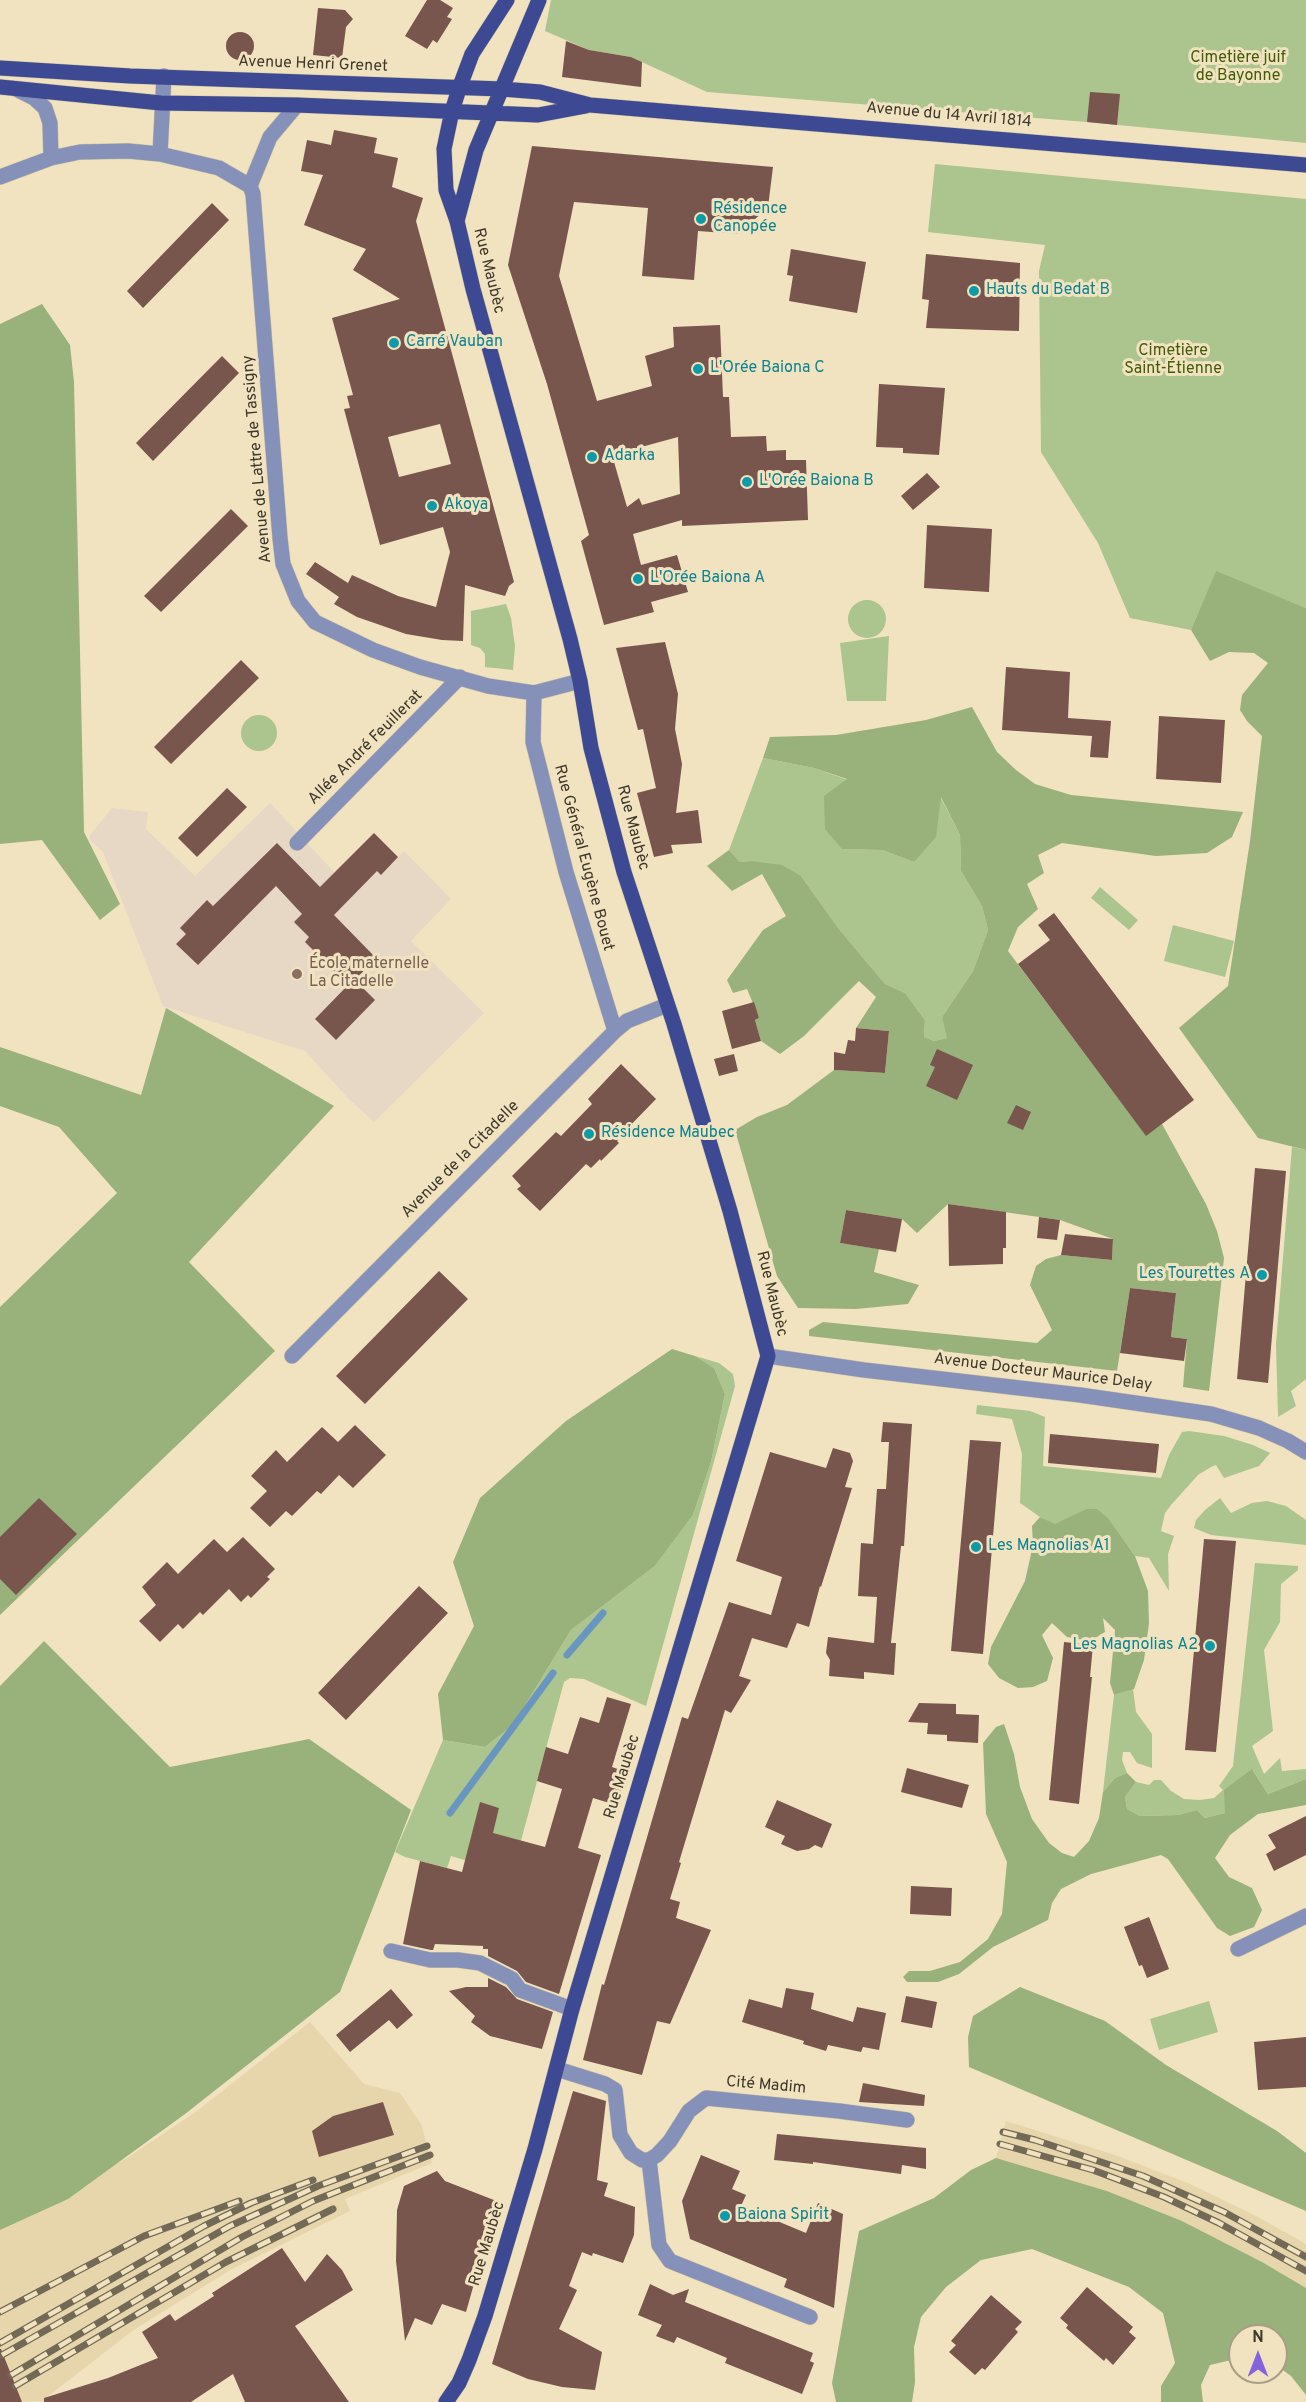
<!DOCTYPE html>
<meta charset="utf-8">
<style>
body{margin:0}
#map{position:relative;width:1306px;height:2402px;overflow:hidden;background:#f1e2c0;font-family:Overpass,sans-serif}
canvas{display:block}
.north{position:absolute;left:1228px;top:2324px;width:60px;height:60px;box-sizing:border-box;background:#f1e2c0;border:2px solid #a99e84;border-radius:50%;rotate:0deg;font-size:16px;font-weight:700;line-height:24px;text-align:center;color:#3e382b}
.north::after{content:'';display:block;margin:auto;width:21px;height:27px;background:#8563de;clip-path:polygon(50% 0,100% 100%,50% 72%,0 100%)}
</style>
<div id="map">
<canvas width="1306" height="2402"></canvas>
<div class="north">N</div>
</div>
<script>
const ctx = document.querySelector('canvas').getContext('2d');
ctx.lineJoin = 'round';
function paint(path, color) {
  ctx.fillStyle = color;
  ctx.fill(path, 'evenodd');
}
function toPath(rows) {
  const path = new Path2D();
  for (const r of rows) {
    if (r.length === 3) {
      path.moveTo(r[0] + r[2], r[1]);
      path.arc(r[0], r[1], r[2], 0, 2 * Math.PI);
      continue;
    }
    path.moveTo(r[0], r[1]);
    for (let i = 2; i < r.length; i += 2) path.lineTo(r[i], r[i + 1]);
  }
  return path;
}
function strokePath(path, color, width, dash) {
  ctx.strokeStyle = color;
  ctx.lineWidth = width;
  ctx.lineCap = dash ? 'butt' : 'round';
  ctx.setLineDash(dash || []);
  ctx.stroke(path);
}
function drawText(font, color, halo, rows, align = 'center') {
  ctx.font = font + ' Overpass,sans-serif';
  ctx.lineWidth = 6;
  ctx.setLineDash([]);
  ctx.textBaseline = 'middle';
  ctx.strokeStyle = halo;
  ctx.fillStyle = color;
  for (const [text, x, y, turn = 0] of rows) {
    ctx.save();
    ctx.translate(x, y);
    ctx.rotate((+turn || 0) * Math.PI / 180);
    ctx.textAlign = isNaN(turn) ? turn : align;
    if (halo) ctx.strokeText(text, 0, 0);
    ctx.fillText(text, 0, 0);
    ctx.restore();
  }
}
paint(toPath([
 [310,2022,364,2084,400,2093,421,2124,432,2163,345,2199,350,2211,232,2269,135,2329,47,2397,48,2401,0,2402,0,2226,127,2158,197,2111],
 [1006,2121,1115,2155,1188,2183,1256,2216,1306,2244,1306,2288,1262,2262,1182,2221,1107,2191,996,2158]
]), '#e7d5ac');
paint(toPath([
 [270,803,334,872,374,833,398,857,404,851,451,899,411,941,484,1013,374,1122,349,1099,305,1051,163,1006,103,852,90,840,90,835,112,808,148,812,146,829,195,876]
]), '#e7d7c5');
paint(toPath([
 [551,0,1306,0,1306,143,1087,122,707,92,631,57,589,50,545,31],
 [935,164,1306,199,1306,608,1216,572,1191,630,1130,618,1098,543,1041,452,1039,271,1045,245,928,232],
 [867,619,19],
 [506,604,511,618,515,646,513,670,485,667,485,654,480,648,471,645,471,611],
 [889,636,886,701,847,701,840,643],
 [259,733,18],
 [763,758,814,768,848,780,842,849,882,850,914,862,940,796,960,835,961,871,982,906,988,930,973,971,942,1017,948,1038,934,1041,924,1037,925,1020,905,993,885,984,839,929,801,876,750,861,740,862,729,850],
 [1100,887,1138,920,1129,930,1091,898],
 [1173,925,1234,941,1225,977,1164,961],
 [1292,1147,1306,1150,1306,1379,1291,1391,1296,1406,1278,1417,1276,1344],
 [695,1356,719,1363,733,1374,735,1386,646,1706,584,1679,570,1678,564,1682,516,1859,488,1867,451,1856,447,1868,405,1857,395,1852,443,1740,485,1747,513,1725,571,1630,655,1566,693,1515,711,1462,725,1394,714,1368],
 [480,1803,499,1808,489,1846],
 [977,1405,1030,1411,1045,1417,1043,1466,1161,1478,1169,1455,1182,1432,1189,1431,1224,1436,1253,1445,1270,1453,1259,1466,1224,1478,1216,1465,1211,1467,1198,1475,1171,1505,1165,1513,1161,1531,1174,1536,1168,1554,1169,1591,1149,1558,1135,1556,1109,1519,1086,1509,1055,1525,1040,1517,1020,1503,1022,1454,1012,1419,976,1414],
 [1220,1498,1231,1513,1252,1503,1267,1501,1286,1506,1306,1520,1306,1545,1211,1535,1194,1528,1196,1520,1205,1510],
 [1255,1563,1298,1566,1298,1570,1281,1584,1280,1622,1264,1650,1273,1731,1252,1746,1264,1774,1280,1758,1282,1771,1306,1769,1306,1779,1268,1794,1253,1770,1226,1799,1225,1813,1205,1818,1197,1810,1178,1815,1140,1816,1127,1809,1125,1797,1136,1782,1149,1785,1154,1780,1161,1780,1171,1791,1184,1799,1200,1800,1214,1798,1223,1790,1219,1786,1233,1766],
 [1133,1689,1136,1712,1152,1734,1152,1768,1137,1763,1130,1752,1123,1752,1122,1760,1127,1773,1115,1778,1103,1792,1114,1695],
 [1209,2001,1218,2032,1159,2050,1150,2019]
]), '#acc48d');
paint(toPath([
 [42,304,70,345,74,382,84,832,120,904,100,920,42,840,0,844,0,324],
 [1216,571,1306,608,1306,1150,1258,1138,1179,1028,1228,986,1250,841,1262,736,1247,721,1240,710,1242,695,1268,663,1254,653,1229,652,1210,661,1191,630],
 [972,707,997,752,1016,770,1035,784,1071,795,1243,812,1232,837,1207,853,1156,856,1062,843,1038,855,1044,873,1027,884,1038,909,1018,927,1008,951,1146,1135,1162,1124,1206,1204,1217,1231,1224,1258,1209,1391,1183,1387,1187,1339,1171,1337,1176,1293,1130,1288,1117,1371,809,1336,809,1330,823,1322,1037,1343,1052,1330,1030,1285,1036,1266,1046,1259,1061,1255,1112,1260,1113,1239,1060,1220,948,1204,917,1233,902,1219,846,1210,840,1243,879,1249,874,1272,919,1285,908,1304,856,1309,798,1308,777,1276,735,1130,757,1117,787,1105,834,1070,885,1073,889,1031,856,1028,876,997,859,981,804,1036,780,1054,761,1041,755,1020,759,1018,747,989,733,993,727,980,763,930,786,916,762,874,732,891,707,866,729,850,740,862,750,861,782,865,801,876,839,929,885,984,905,993,925,1020,924,1037,934,1041,947,1038,942,1017,973,971,988,930,982,906,961,871,960,835,941,797,936,837,914,862,882,850,842,849,825,829,824,796,847,779,814,768,763,758,770,737,836,735,926,720],
 [166,1008,334,1106,189,1262,275,1351,0,1615,0,1307,117,1193,59,1127,0,1106,0,1047,141,1095],
 [672,1349,695,1356,714,1368,725,1394,711,1462,693,1515,655,1566,571,1630,513,1725,485,1747,443,1740,438,1694,474,1626,453,1562,480,1498,566,1421],
 [1086,1509,1097,1509,1109,1519,1135,1556,1148,1591,1149,1623,1144,1660,1134,1689,1114,1695,1110,1683,1115,1630,1103,1618,1105,1632,1090,1641,1067,1637,1052,1623,1042,1635,1053,1658,1047,1681,1033,1687,1018,1688,999,1678,988,1664,991,1647,1025,1581,1033,1545,1032,1526,1040,1517,1055,1524],
 [44,1641,170,1767,309,1739,411,1810,340,1992,185,2114,68,2199,0,2230,0,1686],
 [1004,1724,1014,1754,1020,1787,1032,1819,1049,1843,1062,1853,1074,1857,1089,1841,1099,1818,1103,1792,1115,1778,1127,1773,1136,1782,1125,1797,1127,1809,1140,1816,1178,1815,1197,1810,1205,1818,1225,1813,1224,1790,1252,1769,1268,1794,1306,1779,1306,1805,1258,1814,1230,1835,1215,1858,1229,1877,1252,1888,1262,1910,1254,1927,1230,1936,1217,1928,1168,1859,1161,1855,1091,1874,1061,1889,1052,1903,1048,1920,993,1947,959,1974,938,1982,907,1982,903,1977,909,1971,930,1971,960,1962,988,1939,1002,1914,1007,1862,986,1814,983,1743,996,1727],
 [1020,1987,1105,2021,1166,2065,1277,2131,1306,2153,1306,2211,969,2067,968,2037,973,2016],
 [996,2158,1107,2191,1182,2221,1262,2262,1306,2288,1306,2395,1291,2376,1276,2365,1276,2336,1240,2336,1240,2358,1210,2365,1201,2385,1203,2402,1161,2402,1161,2386,1175,2363,1163,2313,1129,2287,1032,2249,981,2260,946,2287,921,2317,914,2347,915,2382,912,2402,836,2402,832,2383,859,2231,934,2198,971,2170]
]), '#99b17b');
strokePath(toPath([
 [567,1655,603,1613],
 [450,1813,553,1673]
]), '#6996c0', 7);
paint(toPath([
 [427,0,440,0,453,8,447,17,452,19,437,43,433,40,427,49,405,36],
 [318,8,345,10,353,19,346,27,342,58,313,55],
 [240,46,14],
 [566,41,589,50,631,57,642,62,641,87,562,77],
 [1090,92,1120,94,1117,125,1087,122],
 [334,130,377,138,374,153,398,158,392,187,423,198,416,221,514,582,509,586,505,596,465,585,463,641,442,640,406,634,357,617,334,604,339,597,306,574,315,562,348,583,352,575,398,596,436,607,450,552,443,527,380,545,344,409,350,408,347,396,353,395,332,318,400,299,353,270,366,249,304,225,323,175,301,171,307,140,331,145],
 [440,424,451,464,399,477,388,437],
 [532,146,773,167,768,207,739,234,698,231,694,280,642,276,648,208,574,202,559,276,597,401,652,386,645,356,674,347,673,327,720,325,723,397,729,397,731,437,766,436,767,451,786,450,786,460,806,460,808,520,682,526,682,520,633,534,641,565,677,555,688,592,651,602,654,612,604,625,581,541,589,535,547,384,508,265],
 [678,437,680,494,642,505,639,498,627,507,612,455],
 [212,203,229,220,143,308,127,291],
 [791,249,866,262,857,313,789,301,793,276,787,275],
 [926,254,1020,263,1019,331,926,328,929,300,922,299],
 [222,356,239,373,153,461,136,443],
 [879,384,945,388,939,455,903,453,903,448,876,447],
 [927,473,940,487,913,510,901,496],
 [231,509,248,526,161,612,144,596],
 [927,525,992,529,989,592,924,588],
 [665,642,678,694,675,729,682,764,676,813,698,810,702,843,671,845,673,853,654,857,637,793,656,788,643,729,638,730,616,648],
 [241,660,259,678,171,764,154,747],
 [1006,667,1070,672,1068,718,1111,721,1108,758,1090,757,1092,736,1002,730],
 [1159,716,1225,720,1221,783,1156,779],
 [227,788,247,807,197,857,178,838],
 [374,833,398,857,381,875,377,871,334,915,376,958,355,980,375,1000,336,1040,315,1019,348,985,305,942,309,937,294,922,302,914,276,886,198,965,176,944,186,934,180,928,207,900,213,906,277,843,320,887],
 [1054,913,1194,1100,1146,1136,1018,964,1050,940,1038,925],
 [754,1002,759,1018,755,1020,761,1041,732,1049,722,1011],
 [856,1028,889,1031,885,1073,834,1070,834,1052,845,1054,848,1040,855,1041],
 [937,1049,973,1065,957,1100,926,1086,935,1067,930,1065],
 [734,1054,738,1071,719,1076,714,1059],
 [621,1064,656,1099,623,1133,617,1141,619,1143,601,1161,600,1159,591,1168,586,1164,540,1211,517,1189,521,1186,512,1176,556,1132,561,1136,592,1104,588,1099],
 [1016,1105,1031,1112,1023,1130,1007,1123],
 [1255,1168,1286,1171,1268,1383,1237,1379],
 [948,1204,1006,1212,1006,1248,1003,1248,1003,1264,949,1266],
 [846,1210,902,1219,896,1252,840,1243],
 [1039,1217,1060,1220,1057,1240,1037,1238],
 [1065,1234,1113,1239,1112,1260,1061,1255],
 [439,1271,468,1299,365,1404,336,1376],
 [1130,1288,1176,1293,1171,1337,1187,1339,1184,1361,1120,1353],
 [883,1422,912,1424,904,1546,901,1546,891,1643,896,1643,894,1675,864,1672,864,1679,829,1676,830,1660,826,1653,828,1637,874,1643,877,1597,858,1596,861,1543,873,1544,877,1489,886,1489,889,1442,881,1442],
 [355,1425,386,1455,353,1488,339,1475,321,1494,317,1491,292,1516,286,1511,270,1527,250,1508,267,1491,251,1476,276,1450,287,1462,322,1427,338,1442],
 [1050,1434,1159,1444,1156,1473,1048,1463],
 [970,1440,1001,1442,983,1654,951,1651],
 [833,1448,850,1453,853,1461,845,1487,852,1488,821,1587,820,1586,809,1627,797,1623,787,1648,752,1638,739,1676,751,1680,731,1713,725,1710,679,1862,681,1863,670,1899,680,1902,676,1918,711,1930,670,2024,657,2021,642,2075,583,2060,602,1984,604,1985,682,1717,688,1719,729,1602,771,1615,782,1577,736,1561,770,1452,826,1468],
 [39,1498,77,1534,16,1595,0,1579,0,1537],
 [243,1537,275,1569,267,1577,270,1579,251,1598,248,1595,241,1602,229,1589,203,1615,200,1612,183,1629,178,1624,160,1642,139,1621,156,1605,142,1587,167,1562,178,1574,214,1539,227,1552],
 [1204,1539,1236,1541,1216,1752,1185,1750],
 [419,1586,448,1613,346,1720,318,1693],
 [1064,1642,1093,1645,1090,1677,1092,1677,1079,1804,1049,1800],
 [607,1697,631,1704,612,1767,626,1772,616,1805,593,1798,578,1848,601,1855,559,1994,526,1982,517,1971,488,1956,488,1949,483,1949,483,1946,435,1944,433,1950,431,1950,403,1944,420,1861,462,1872,480,1802,499,1808,493,1833,545,1847,562,1789,537,1781,546,1747,568,1754,580,1717,599,1723],
 [919,1703,956,1704,956,1714,979,1715,978,1743,947,1741,947,1735,927,1734,928,1723,908,1722],
 [907,1768,969,1785,962,1808,901,1792],
 [777,1800,832,1824,822,1848,815,1845,809,1849,797,1851,781,1844,785,1836,765,1827],
 [1306,1816,1306,1855,1274,1871,1266,1854,1276,1848,1268,1835],
 [911,1886,952,1888,951,1916,910,1914],
 [1149,1917,1169,1969,1147,1978,1142,1965,1139,1966,1124,1927],
 [488,1978,506,1987,517,1999,553,2012,542,2049,490,2036,471,2022,475,2016,449,1991,466,1987,488,1987],
 [786,1988,814,1993,811,2009,853,2022,857,2007,886,2013,879,2050,863,2047,861,2052,828,2045,826,2051,803,2044,804,2041,742,2022,749,1999,782,2008],
 [391,1989,413,2015,397,2029,389,2020,350,2052,336,2035],
 [906,1996,937,2002,932,2028,901,2022],
 [1306,2037,1306,2087,1258,2090,1254,2042],
 [863,2083,925,2095,924,2106,859,2102],
 [573,2091,606,2101,597,2180,608,2183,604,2196,635,2207,634,2235,623,2263,593,2253,592,2256,582,2252,569,2286,577,2290,559,2329,602,2352,595,2390,562,2387,528,2379,492,2364],
 [383,2102,394,2135,319,2157,312,2131,333,2116],
 [777,2134,926,2148,926,2169,902,2165,901,2174,813,2162,813,2164,774,2160],
 [701,2155,740,2171,732,2189,746,2195,741,2206,806,2233,818,2203,843,2214,834,2308,784,2287,787,2279,690,2239,682,2201],
 [437,2171,445,2181,499,2202,493,2219,489,2217,477,2258,481,2259,466,2312,442,2304,432,2325,415,2318,405,2341,396,2261,397,2210,404,2186],
 [282,2248,305,2282,327,2254,342,2270,353,2290,295,2326,349,2402,245,2402,233,2374,191,2402,44,2402,44,2398,108,2378,158,2358,142,2332,170,2314,175,2321,214,2296,212,2293],
 [650,2284,673,2295,689,2289,685,2302,813,2353,810,2361,814,2363,802,2394,725,2363,727,2358,677,2337,674,2343,656,2336,662,2325,638,2315],
 [1087,2287,1133,2327,1129,2332,1136,2338,1113,2365,1106,2358,1104,2361,1066,2328,1068,2325,1060,2318],
 [991,2295,1022,2322,1015,2329,1018,2332,985,2370,982,2368,975,2375,949,2352,956,2345,951,2341],
 [0,2349,1,2349,22,2402,0,2402]
]), '#78564e');
const minor = toPath([
 [164,76,160,154,219,168,250,186,253,194,280,538,283,564,298,601,315,622,373,650,420,667,488,686,534,693,580,681],
 [18,90,34,98,45,108,50,123,51,158],
 [0,177,51,158,80,152,128,151,160,154],
 [250,186,270,137,297,105],
 [534,693,533,742,566,872,615,1031],
 [297,843,460,677],
 [292,1356,615,1031,627,1021,667,1005],
 [768,1356,864,1370,1080,1395,1211,1414,1259,1428,1288,1441,1306,1452],
 [1238,1949,1306,1916],
 [391,1951,430,1960,458,1960,480,1963,512,1979,520,1990,572,2009],
 [557,2069,605,2084,615,2090,620,2135,631,2153,642,2160,649,2160,657,2155,670,2141,689,2111,706,2098,839,2111,907,2120],
 [649,2160,659,2245,670,2261,810,2317]
]);
const major = toPath([
 [0,68,130,76,502,89,540,92,590,105,1306,165],
 [0,87,161,103,297,105,538,115,586,106],
 [457,221,476,150,539,0],
 [446,2402,459,2383,469,2360,485,2316,535,2149,572,2009,768,1356,730,1211,674,1024,624,872,591,748,580,681,570,639,473,289,457,221,446,190,444,149,452,111,460,86,472,54,507,0]
]);
strokePath(minor, '#cdc0a2', 16);
strokePath(major, '#cdc0a2', 16);
strokePath(minor, '#8691ba', 15);
strokePath(major, '#3d4992', 15);
const rail = toPath([
 [1003,2132,1035,2140,1143,2176,1224,2212,1306,2257],
 [1000,2144,1093,2170,1164,2197,1219,2223,1306,2271],
 [0,2312,144,2236,239,2201],
 [0,2343,204,2226,251,2203,313,2180],
 [2,2355,230,2226,318,2186,427,2146],
 [11,2375,242,2237,313,2201,430,2155],
 [15,2386,226,2262,333,2209]
]);
strokePath(rail, '#726956', 7);
strokePath(rail, '#f1e2c0', 4.5, [14]);
for (const [x, y, r, color] of [
 [701,219,6,"#0f9aa8"],
 [974,291,6,"#0f9aa8"],
 [394,343,6,"#0f9aa8"],
 [698,369,6,"#0f9aa8"],
 [592,457,6,"#0f9aa8"],
 [747,482,6,"#0f9aa8"],
 [432,506,6,"#0f9aa8"],
 [638,579,6,"#0f9aa8"],
 [297,974,6,"#8d6e63"],
 [589,1134,6,"#0f9aa8"],
 [1262,1275,6,"#0f9aa8"],
 [976,1547,6,"#0f9aa8"],
 [1210,1646,6,"#0f9aa8"],
 [725,2216,6,"#0f9aa8"]
]) {
  const dot = new Path2D();
  dot.arc(x, y, r, 0, 2 * Math.PI);
  ctx.fillStyle = color;
  ctx.fill(dot);
  strokePath(dot, '#f1e2c0', 2);
}
drawText('16px', '#415c07', '#f1e2c0', [
 ["Cimetière juif",1238,59],
 ["de Bayonne",1238,77],
 ["Cimetière",1173,352],
 ["Saint-Étienne",1173,370]
]);
drawText('16px', '#3e382b', '#f1e2c0', [
 ["Avenue Henri Grenet",313,65,2],
 ["Avenue du 14 Avril 1814",949,116,5],
 ["Rue Maubèc",488,271,76],
 ["Avenue de Lattre de Tassigny",258,459,-95],
 ["Allée André Feuillerat",366,748,-45],
 ["Rue Maubèc",632,828,75],
 ["Rue Général Eugène Bouet",583,858,75],
 ["Avenue de la Citadelle",461,1160,-45],
 ["Rue Maubèc",771,1294,76],
 ["Avenue Docteur Maurice Delay",1043,1373,7],
 ["Rue Maubèc",623,1777,-73],
 ["Cité Madim",766,2086,5],
 ["Rue Maubèc",488,2244,-73]
]);
drawText('16px', '#0d838f', '#f1e2c0', [
 ["Résidence",713,210],
 ["Canopée",713,228],
 ["Hauts du Bedat B",986,291],
 ["Carré Vauban",406,343],
 ["L'Orée Baiona C",710,369],
 ["Adarka",604,457],
 ["L'Orée Baiona B",759,482],
 ["Akoya",444,506],
 ["L'Orée Baiona A",650,579],
 ["Résidence Maubec",601,1134],
 ["Les Tourettes A",1250,1275,"right"],
 ["Les Magnolias A1",988,1547],
 ["Les Magnolias A2",1198,1646,"right"],
 ["Baiona Spirit",737,2216]
], 'left');
drawText('16px', '#785e54', '#f1e2c0', [
 ["École maternelle",309,965],
 ["La Citadelle",309,983]
], 'left');
</script>
